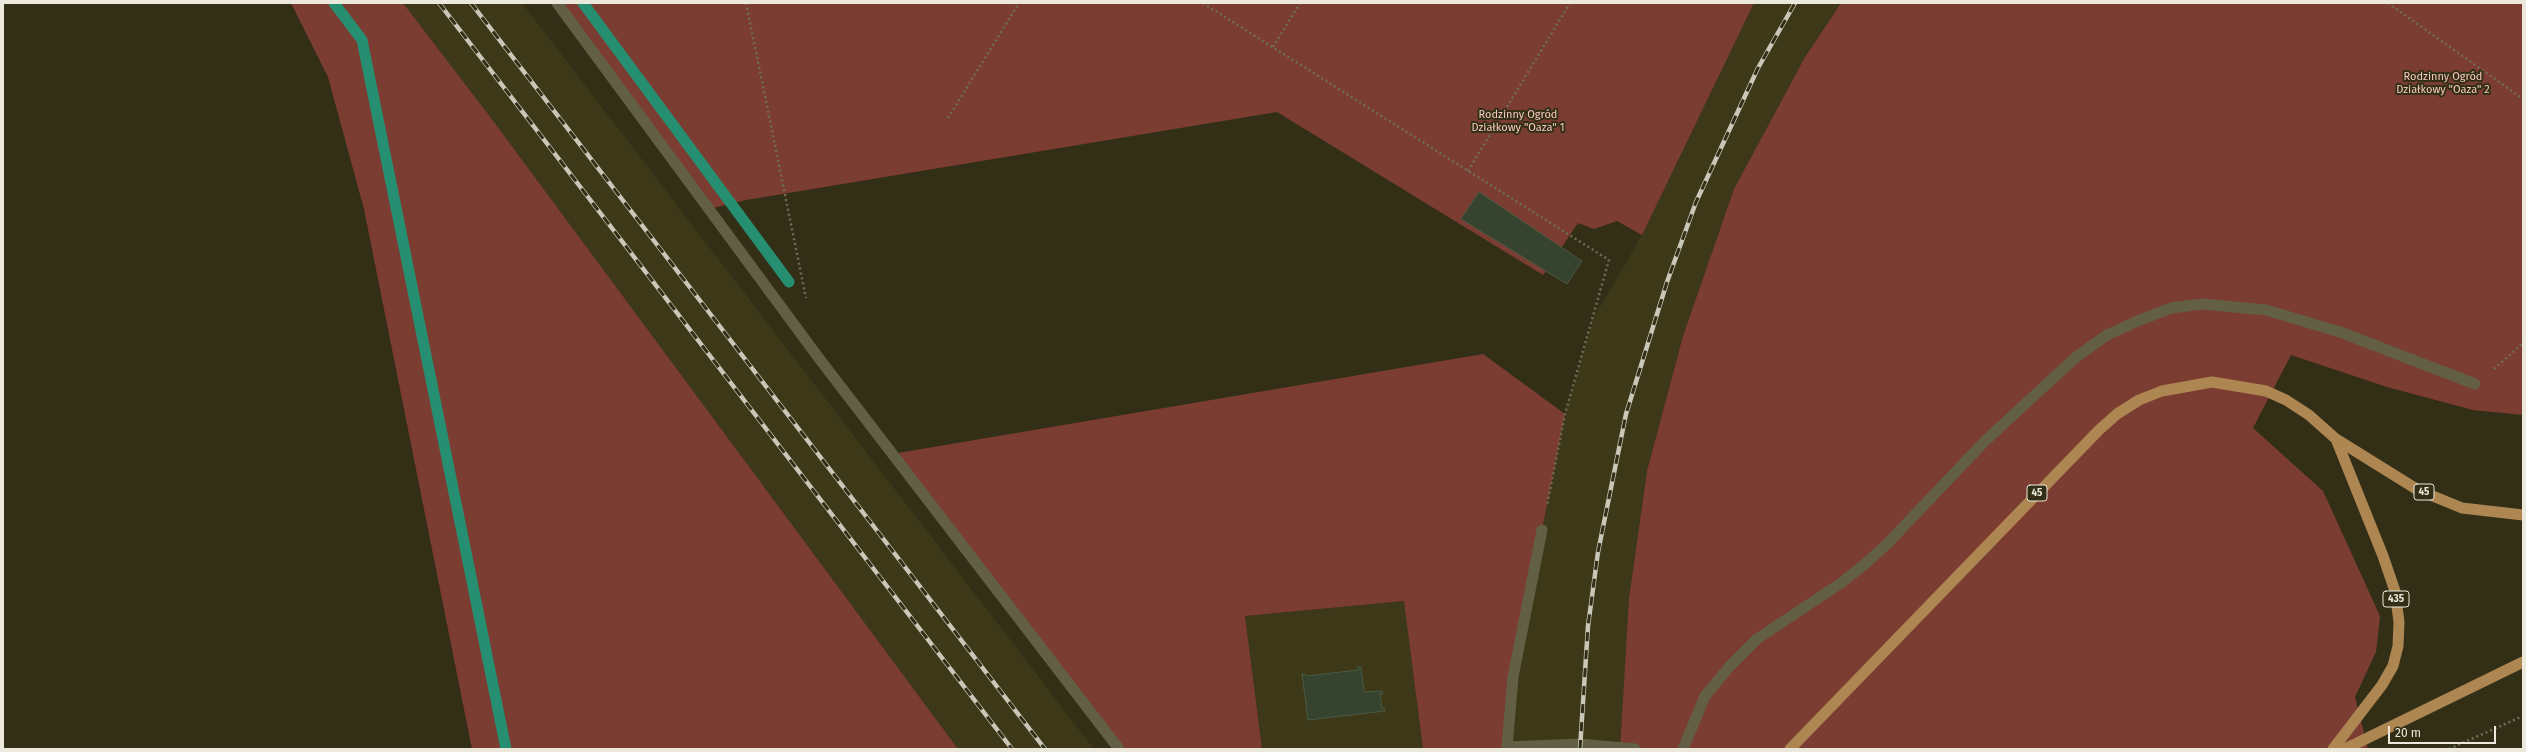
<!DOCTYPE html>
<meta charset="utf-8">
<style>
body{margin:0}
#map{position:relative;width:2526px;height:752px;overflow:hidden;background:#332f17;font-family:"Fira Sans",sans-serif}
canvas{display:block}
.frame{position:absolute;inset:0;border:4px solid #ebe9db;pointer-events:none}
.scale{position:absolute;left:2388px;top:726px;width:108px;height:18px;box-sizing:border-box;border:2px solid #ebe9db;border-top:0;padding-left:5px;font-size:12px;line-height:14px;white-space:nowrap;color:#ebe9db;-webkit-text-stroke:3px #332f17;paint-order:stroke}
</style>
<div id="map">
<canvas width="2526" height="752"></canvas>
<div class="frame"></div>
<div class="scale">20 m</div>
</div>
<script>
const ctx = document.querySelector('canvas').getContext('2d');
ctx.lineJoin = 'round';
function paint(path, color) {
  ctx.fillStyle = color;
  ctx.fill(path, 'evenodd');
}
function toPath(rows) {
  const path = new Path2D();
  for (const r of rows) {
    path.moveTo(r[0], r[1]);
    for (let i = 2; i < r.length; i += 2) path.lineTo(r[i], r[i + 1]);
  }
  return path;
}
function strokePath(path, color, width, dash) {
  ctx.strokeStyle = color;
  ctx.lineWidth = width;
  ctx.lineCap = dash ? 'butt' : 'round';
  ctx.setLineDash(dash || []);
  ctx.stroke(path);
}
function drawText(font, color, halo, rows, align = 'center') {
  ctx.font = font + ' "Fira Sans",sans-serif';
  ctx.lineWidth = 4;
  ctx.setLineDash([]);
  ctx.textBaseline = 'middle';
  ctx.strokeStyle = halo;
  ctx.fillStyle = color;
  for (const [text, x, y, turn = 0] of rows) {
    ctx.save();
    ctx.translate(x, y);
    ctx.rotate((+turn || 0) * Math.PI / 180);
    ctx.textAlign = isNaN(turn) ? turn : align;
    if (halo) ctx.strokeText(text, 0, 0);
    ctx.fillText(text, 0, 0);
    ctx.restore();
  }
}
paint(toPath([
 [403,3,522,3,1094,749,958,749,491,118],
 [1754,3,1841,3,1805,57,1734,189,1683,336,1647,471,1629,598,1620,749,1507,749,1542,530,1565,414,1593,319,1642,235],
 [1405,601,1423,749,1262,749,1245,616]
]), '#3d3818');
paint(toPath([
 [291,3,403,3,491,118,958,749,472,749,364,209,328,77],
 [557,3,1754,3,1642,235,1617,221,1594,229,1578,223,1543,275,1277,112,746,200,709,209],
 [1841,3,2523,3,2523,415,2473,410,2387,387,2291,355,2253,428,2323,491,2380,616,2376,652,2355,697,2368,749,1620,749,1629,598,1647,471,1683,336,1734,189,1805,57],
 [1483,354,1565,414,1542,530,1507,749,1423,749,1404,601,1245,616,1262,749,1119,749,892,454]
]), '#7b3d31');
strokePath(toPath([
 [334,3,362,40,506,749],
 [583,3,789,282]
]), '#268f71', 11);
const building = toPath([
 [1479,192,1582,261,1567,284,1461,219,1479,192],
 [1358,667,1361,667,1364,692,1382,691,1383,694,1380,694,1382,708,1384,708,1385,711,1308,720,1302,674,1305,674,1306,676,1358,670,1358,667]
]);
paint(building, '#36432e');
strokePath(building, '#4b5943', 1);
strokePath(toPath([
 [746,3,806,298],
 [1203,3,1609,260,1565,414,1547,506],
 [2388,3,2523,99],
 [1273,47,1300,3],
 [948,118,1019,3],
 [1468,171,1570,3],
 [2494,369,2523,343],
 [2449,749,2523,716]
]), '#706c57', 2.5, [2, 3]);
strokePath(toPath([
 [1507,747,1513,677,1542,530],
 [1683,749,1705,696,1730,666,1757,639,1841,583,1865,564,1888,543,1984,442,2076,357,2107,335,2140,320,2171,308,2202,304,2266,310,2340,332,2475,384]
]), '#625f45', 11);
strokePath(toPath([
 [557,3,818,357,1119,749],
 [1507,749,1507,747,1580,744,1635,749]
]), '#625f45', 11);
strokePath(toPath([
 [1790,749,2099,430,2117,414,2139,400,2162,391,2212,382,2266,391,2286,400,2309,415,2336,439,2418,490,2462,508,2523,515],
 [2333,749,2382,685,2393,666,2398,646,2399,622,2395,591,2383,556,2336,439],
 [2345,749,2523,662]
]), '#ae8652', 11);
const rail = toPath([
 [439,3,1012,749],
 [471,3,1045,749],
 [1580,749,1588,626,1598,552,1626,414,1667,282,1696,202,1758,68,1795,3]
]);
strokePath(rail, '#c9c7b7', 4.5);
strokePath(rail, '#332f17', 3, [9]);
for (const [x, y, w] of [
 [2424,492,20],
 [2037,493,20],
 [2396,599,26]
]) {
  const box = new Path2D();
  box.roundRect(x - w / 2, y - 8, w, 16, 3);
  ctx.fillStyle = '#332f17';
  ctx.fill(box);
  strokePath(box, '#ebe9db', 1);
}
drawText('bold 10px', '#ebe9db', null, [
 ["45",2424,492],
 ["45",2037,493],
 ["435",2396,599]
]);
drawText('11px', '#f7c9bf', '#332f17', [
 ["Rodzinny Ogród",2443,77],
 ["Działkowy \"Oaza\" 2",2443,90],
 ["Rodzinny Ogród",1518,115],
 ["Działkowy \"Oaza\" 1",1518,128]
]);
</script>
